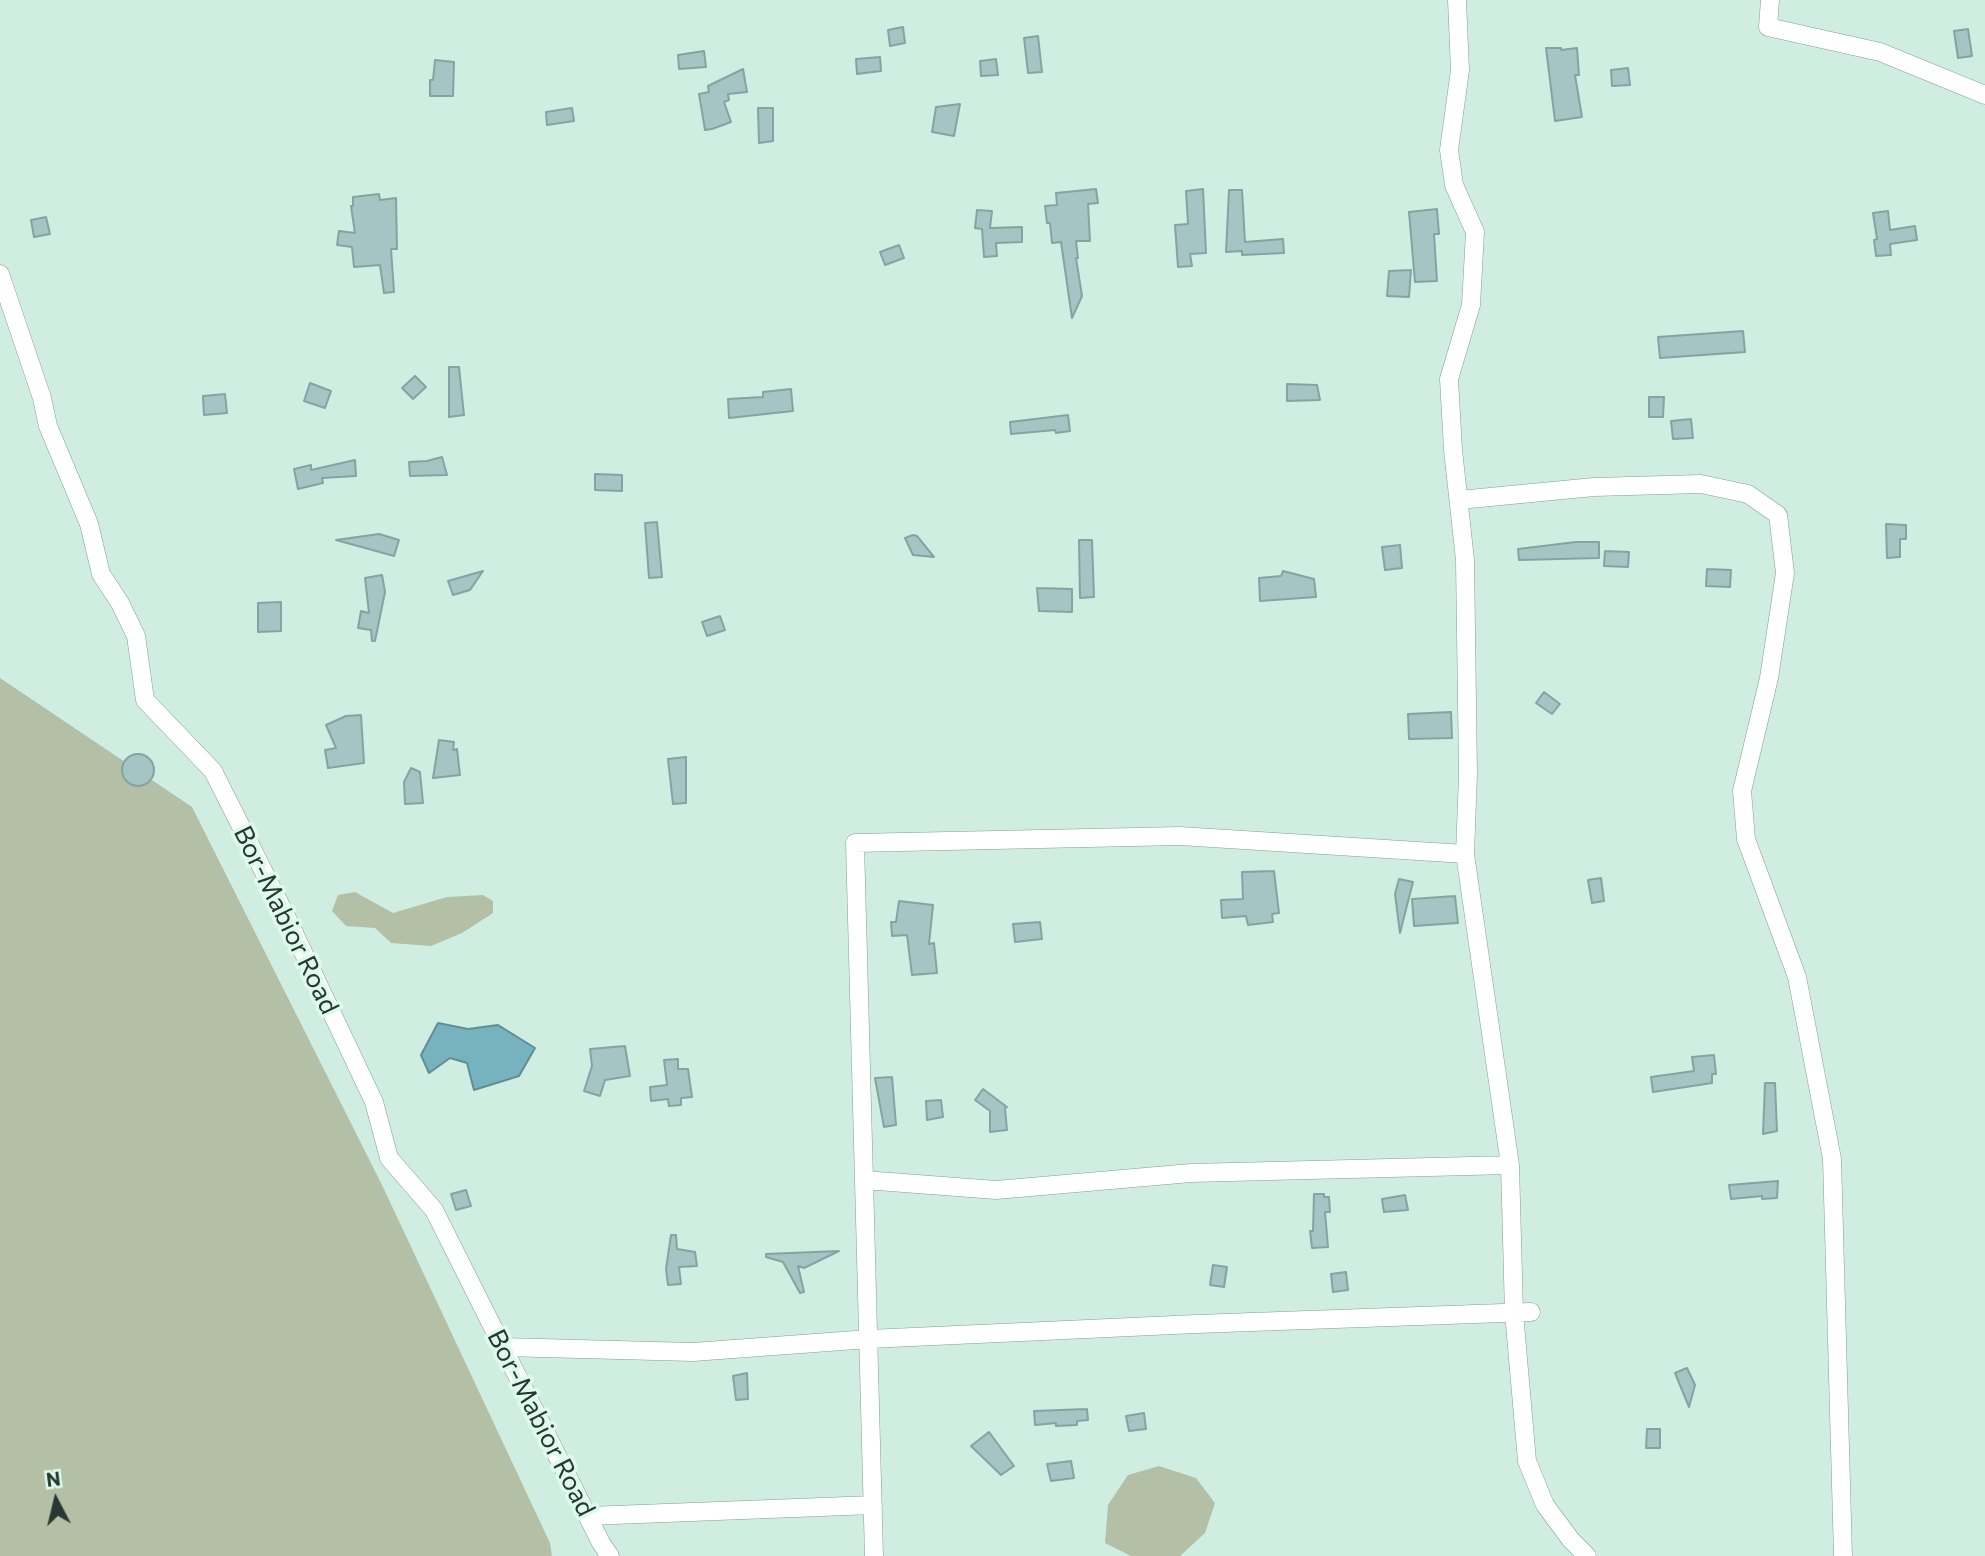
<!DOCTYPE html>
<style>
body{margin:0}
#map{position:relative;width:1985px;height:1556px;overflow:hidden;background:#cfede1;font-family:Commissioner,sans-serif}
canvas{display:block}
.north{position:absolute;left:21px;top:1465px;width:70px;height:70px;-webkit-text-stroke:5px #dcfbee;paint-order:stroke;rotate:353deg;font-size:19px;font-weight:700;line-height:28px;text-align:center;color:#2a3631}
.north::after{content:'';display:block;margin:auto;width:24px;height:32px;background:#2a3631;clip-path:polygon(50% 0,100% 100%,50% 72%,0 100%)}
</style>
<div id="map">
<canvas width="1985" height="1556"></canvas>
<div class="north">N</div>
</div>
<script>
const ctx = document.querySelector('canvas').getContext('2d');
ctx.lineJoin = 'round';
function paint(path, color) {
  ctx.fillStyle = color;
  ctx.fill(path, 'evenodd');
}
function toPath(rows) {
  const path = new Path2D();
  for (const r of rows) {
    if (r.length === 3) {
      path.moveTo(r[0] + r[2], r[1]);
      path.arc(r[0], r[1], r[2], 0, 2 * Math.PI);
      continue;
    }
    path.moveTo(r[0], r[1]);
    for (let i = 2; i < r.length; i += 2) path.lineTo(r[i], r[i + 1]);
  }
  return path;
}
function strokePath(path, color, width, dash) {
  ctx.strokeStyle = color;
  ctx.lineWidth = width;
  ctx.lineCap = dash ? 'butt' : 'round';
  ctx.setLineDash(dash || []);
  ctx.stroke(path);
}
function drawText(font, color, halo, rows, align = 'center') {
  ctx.font = font + ' Commissioner,sans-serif';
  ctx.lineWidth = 7;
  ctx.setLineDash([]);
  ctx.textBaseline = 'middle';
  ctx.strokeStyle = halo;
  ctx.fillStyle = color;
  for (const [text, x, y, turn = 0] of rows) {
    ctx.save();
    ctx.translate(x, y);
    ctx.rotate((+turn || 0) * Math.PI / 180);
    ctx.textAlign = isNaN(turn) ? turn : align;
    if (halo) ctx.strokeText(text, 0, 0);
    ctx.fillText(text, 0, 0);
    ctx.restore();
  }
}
paint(toPath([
 [0,678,192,807,382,1185,550,1543,552,1556,0,1556],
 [355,892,393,913,447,897,483,895,493,901,493,913,462,933,431,946,391,943,375,928,346,926,332,911,338,895],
 [1159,1466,1196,1478,1215,1503,1205,1533,1180,1556,1131,1556,1105,1543,1108,1505,1128,1475]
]), '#b4c0a5');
const water = toPath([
 [438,1023,468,1029,498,1025,535,1048,519,1076,474,1090,467,1063,450,1058,429,1073,421,1055,438,1023]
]);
paint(water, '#77b3bf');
strokePath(water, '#608e94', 2);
const building = toPath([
 [903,27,905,43,890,46,888,30,903,27],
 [1968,29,1972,56,1958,58,1954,31,1968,29],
 [1038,36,1042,72,1028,73,1024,38,1038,36],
 [1546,48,1561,48,1561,50,1577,48,1579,75,1575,75,1582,117,1555,121,1546,48],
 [704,51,706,67,679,69,678,55,704,51],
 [880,57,881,71,857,74,856,59,880,57],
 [996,59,998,75,981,76,980,61,996,59],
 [435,60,454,62,453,96,430,96,430,80,433,80,435,60],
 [1628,68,1630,85,1612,86,1611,70,1628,68],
 [743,69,747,92,728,94,729,100,724,102,731,122,712,129,705,130,699,94,709,92,708,86,743,69],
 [960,104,954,136,932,132,936,107,960,104],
 [572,108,574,121,547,125,546,112,572,108],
 [758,108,773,108,773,141,759,143,758,108],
 [1096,189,1098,203,1088,204,1090,241,1076,241,1078,258,1076,258,1082,296,1072,318,1061,242,1052,243,1050,223,1047,223,1045,206,1057,205,1056,193,1096,189],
 [1203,189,1206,253,1190,254,1192,266,1178,267,1175,225,1188,224,1186,191,1203,189],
 [1229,190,1242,190,1245,242,1283,239,1284,253,1242,255,1242,251,1226,252,1229,190],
 [379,194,380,200,396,198,397,249,391,249,394,292,384,293,380,265,354,267,352,247,337,245,339,231,355,233,351,206,353,206,353,197,379,194],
 [1437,209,1439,234,1434,234,1437,281,1415,282,1409,212,1437,209],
 [977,210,992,211,990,228,1022,227,1022,242,996,243,997,256,984,257,982,229,975,228,977,210],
 [1888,211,1890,230,1915,226,1917,240,1890,244,1891,255,1876,256,1874,240,1877,239,1873,213,1888,211],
 [46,217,50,234,34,237,31,220,46,217],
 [899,245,904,258,885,265,880,252,899,245],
 [1411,270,1409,297,1387,296,1389,271,1411,270],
 [1743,331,1745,352,1660,358,1658,337,1743,331],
 [449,367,459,367,464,415,449,417,449,367],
 [415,376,426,387,413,399,402,388,415,376],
 [310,383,331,391,325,408,304,401,310,383],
 [1287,384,1317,385,1320,400,1287,401,1287,384],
 [791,389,793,411,729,418,728,399,763,397,763,392,791,389],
 [225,394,227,413,204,415,203,396,225,394],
 [1649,397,1664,397,1663,417,1649,417,1649,397],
 [1068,415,1070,431,1056,433,1055,430,1011,434,1010,422,1068,415],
 [1691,419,1693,438,1673,439,1671,421,1691,419],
 [442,457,447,475,410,476,409,462,427,461,442,457],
 [355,460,356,476,322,478,323,483,298,489,294,469,311,465,311,470,355,460],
 [595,474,622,475,622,491,595,490,595,474],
 [657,522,662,577,649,578,645,523,657,522],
 [1886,524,1906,525,1906,539,1900,539,1900,557,1887,558,1886,524],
 [379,534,399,540,394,556,336,540,379,534],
 [913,535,917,536,934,557,913,555,905,538,913,535],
 [1079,540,1092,540,1094,597,1080,598,1079,540],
 [1576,542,1599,542,1599,558,1519,560,1518,549,1576,542],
 [1400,545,1402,568,1385,570,1382,547,1400,545],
 [1605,551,1629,552,1628,567,1604,566,1605,551],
 [1707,569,1731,570,1730,587,1706,586,1707,569],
 [483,571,470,590,453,595,448,581,483,571],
 [1283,571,1314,579,1316,597,1260,601,1259,578,1281,576,1283,571],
 [382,575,385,592,375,641,372,641,371,630,358,628,361,611,369,613,365,578,382,575],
 [1037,588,1072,589,1072,612,1039,611,1037,588],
 [281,602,281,631,258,632,258,603,281,602],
 [720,616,725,630,707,636,702,622,720,616],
 [1544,692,1560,704,1552,714,1536,703,1544,692],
 [1451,712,1452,738,1409,739,1408,714,1451,712],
 [361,715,364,763,328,768,325,750,336,748,326,725,346,716,361,715],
 [439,740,454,742,453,750,457,749,460,775,433,778,439,740],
 [138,770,16],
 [686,757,686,803,673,804,668,759,686,757],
 [411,768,420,772,423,803,405,804,404,782,411,768],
 [1274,871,1279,913,1272,914,1273,922,1248,925,1246,916,1222,918,1221,900,1243,899,1242,872,1274,871],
 [1601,878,1604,901,1592,903,1588,880,1601,878],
 [1399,879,1413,882,1400,933,1395,894,1399,879],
 [1455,896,1458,923,1414,926,1412,899,1455,896],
 [899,901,933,905,929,944,934,943,937,973,912,975,907,935,892,936,891,922,896,922,899,901],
 [1040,922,1042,939,1015,942,1013,924,1040,922],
 [625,1046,630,1076,605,1080,600,1096,584,1091,592,1066,590,1049,625,1046],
 [1714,1055,1716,1074,1712,1074,1712,1083,1653,1092,1651,1077,1694,1071,1692,1057,1714,1055],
 [678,1059,678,1069,688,1069,692,1097,681,1098,681,1105,669,1106,668,1099,651,1101,650,1087,667,1085,664,1060,678,1059],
 [892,1077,896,1125,884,1127,875,1078,892,1077],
 [1765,1083,1775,1083,1777,1131,1763,1134,1765,1083],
 [983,1089,1007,1107,1005,1108,1007,1130,990,1132,990,1111,975,1100,983,1089],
 [941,1100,943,1117,927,1120,926,1101,941,1100],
 [1778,1181,1777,1198,1762,1199,1762,1196,1731,1199,1729,1185,1778,1181],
 [466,1190,471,1206,456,1210,451,1194,466,1190],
 [1314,1194,1324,1194,1324,1197,1329,1197,1330,1212,1325,1212,1328,1247,1312,1248,1310,1231,1313,1231,1314,1194],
 [1405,1195,1408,1210,1384,1212,1382,1199,1405,1195],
 [671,1235,676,1235,677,1249,695,1252,697,1266,679,1267,681,1284,668,1285,666,1269,671,1235],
 [839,1251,804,1268,798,1266,804,1292,800,1293,783,1262,766,1257,766,1254,839,1251],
 [1213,1265,1227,1267,1224,1287,1210,1285,1213,1265],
 [1346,1272,1348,1290,1333,1292,1331,1274,1346,1272],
 [1687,1368,1695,1385,1689,1407,1675,1373,1687,1368],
 [747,1373,748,1399,736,1400,733,1376,747,1373],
 [1087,1409,1088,1420,1077,1421,1077,1425,1056,1426,1056,1423,1035,1425,1034,1411,1087,1409],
 [1144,1413,1146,1429,1129,1431,1126,1416,1144,1413],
 [1647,1429,1660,1429,1660,1448,1646,1448,1647,1429],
 [989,1432,1014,1466,1001,1475,971,1446,989,1432],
 [1071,1461,1074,1478,1051,1481,1047,1464,1071,1461]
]);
paint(building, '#a4c5c3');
strokePath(building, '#83a4a2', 2);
const minor = toPath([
 [1457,0,1460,70,1449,150,1454,185,1475,232,1471,305,1449,379,1453,450,1465,560,1468,775,1465,854,1510,1165,1514,1313,1527,1461,1545,1505,1571,1540,1587,1556],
 [1770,0,1768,27,1880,52,1985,95],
 [0,274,42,398,48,426,89,524,101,574,120,603,136,636,145,700,213,771,285,914,374,1102,389,1158,434,1210,601,1543,610,1556],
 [1459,500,1594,487,1701,484,1748,494,1778,515,1785,573,1769,678,1742,791,1746,839,1797,977,1832,1159,1843,1556],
 [864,1180,996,1190,1191,1173,1510,1165],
 [503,1347,693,1352,869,1339,1196,1324,1531,1312],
 [588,1516,873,1505],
 [874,1556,855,843,1180,836,1465,854]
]);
strokePath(minor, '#829f94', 19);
strokePath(minor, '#fff', 18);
drawText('26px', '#2a3631', '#dcfbee', [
 ["Bor-Mabior Road",286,920,64],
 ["Bor-Mabior Road",541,1423,63]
]);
</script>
